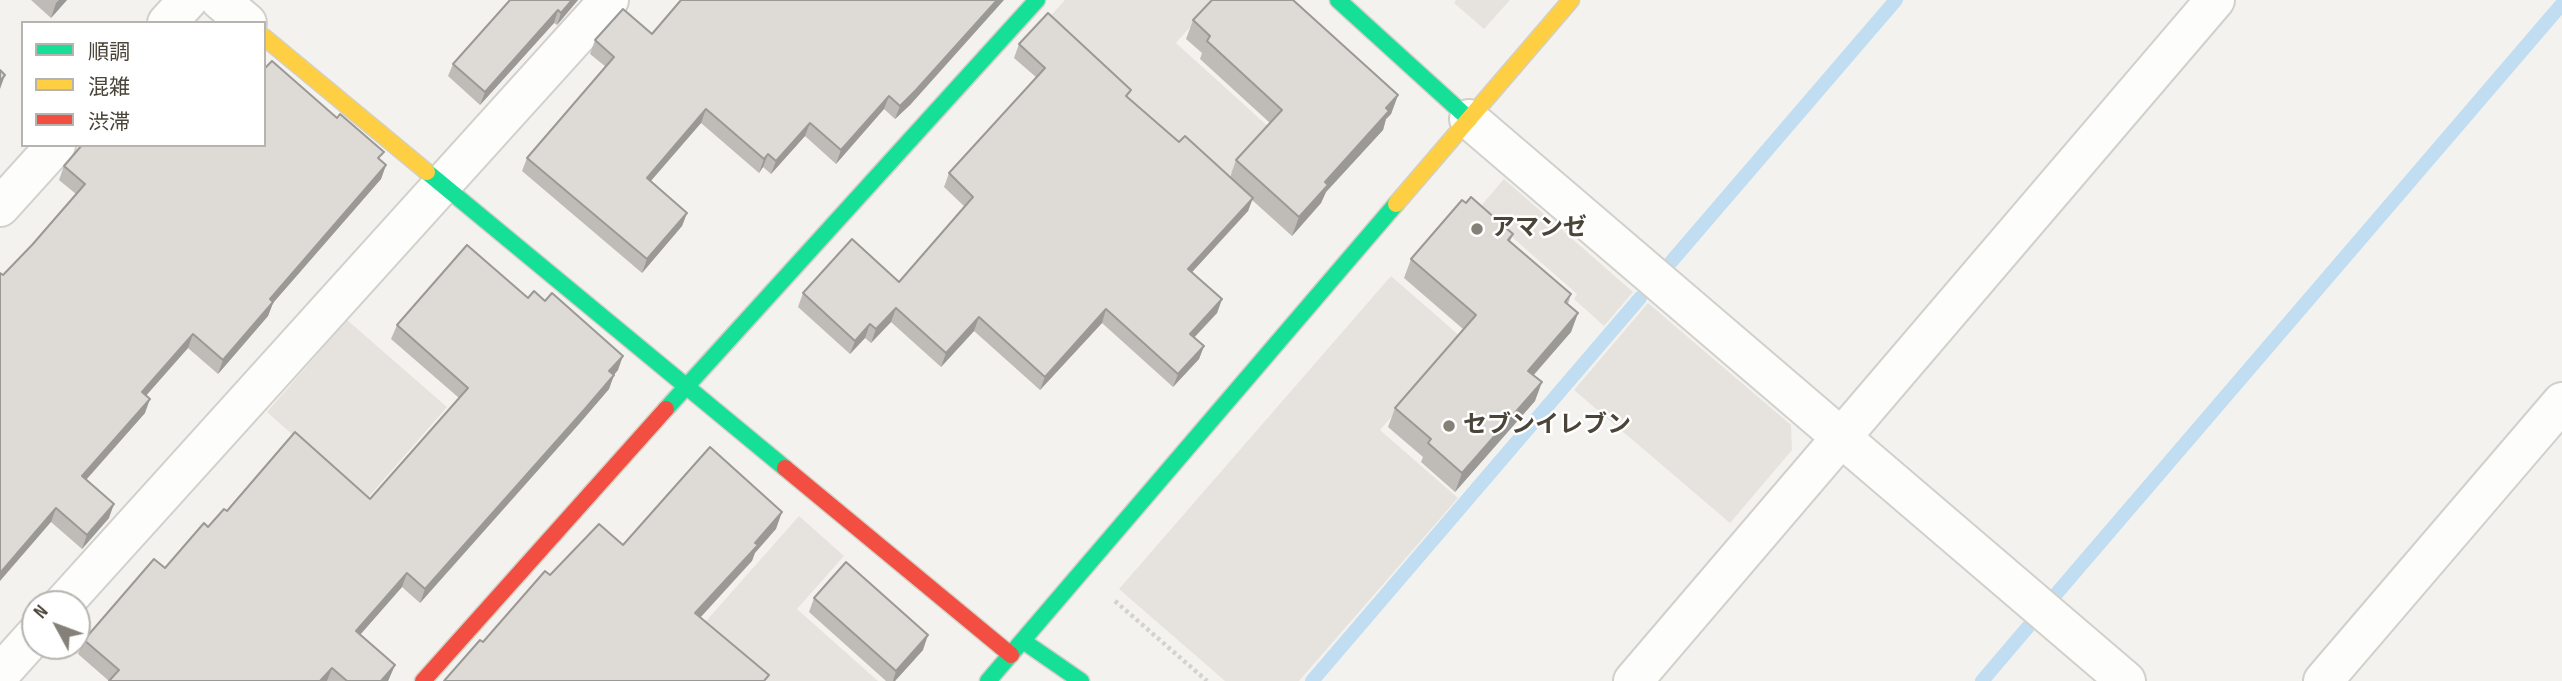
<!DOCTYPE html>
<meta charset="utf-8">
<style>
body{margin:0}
#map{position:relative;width:2562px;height:681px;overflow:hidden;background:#f4f2ee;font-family:"Sofia Sans Condensed","Noto Sans JP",sans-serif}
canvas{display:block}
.legend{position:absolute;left:21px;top:21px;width:245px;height:126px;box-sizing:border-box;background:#fff;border:2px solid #b7b4b0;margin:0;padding:9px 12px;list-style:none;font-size:21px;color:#4b4439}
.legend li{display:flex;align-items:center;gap:14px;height:35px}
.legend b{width:35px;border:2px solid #b7b4b0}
.north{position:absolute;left:21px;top:590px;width:70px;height:70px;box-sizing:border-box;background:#fff;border:2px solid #b7b4b0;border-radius:50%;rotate:311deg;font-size:19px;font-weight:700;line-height:28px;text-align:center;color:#4b4439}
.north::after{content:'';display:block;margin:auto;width:24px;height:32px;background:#868178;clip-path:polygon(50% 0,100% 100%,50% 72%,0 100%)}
</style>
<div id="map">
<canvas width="2562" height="681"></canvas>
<ul class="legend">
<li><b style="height:9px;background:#16e098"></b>順調</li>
<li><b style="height:9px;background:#ffcf43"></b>混雑</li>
<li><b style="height:9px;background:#f24e42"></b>渋滞</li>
</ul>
<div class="north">N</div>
</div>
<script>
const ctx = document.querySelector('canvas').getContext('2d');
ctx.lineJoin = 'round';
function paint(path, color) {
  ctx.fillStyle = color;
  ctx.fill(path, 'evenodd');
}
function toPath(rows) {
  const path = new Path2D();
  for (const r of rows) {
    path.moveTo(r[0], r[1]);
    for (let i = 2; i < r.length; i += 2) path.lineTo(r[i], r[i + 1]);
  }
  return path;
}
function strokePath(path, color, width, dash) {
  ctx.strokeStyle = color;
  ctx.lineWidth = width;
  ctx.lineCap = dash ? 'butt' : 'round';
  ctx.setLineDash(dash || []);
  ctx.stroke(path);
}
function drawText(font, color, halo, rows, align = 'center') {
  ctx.font = font + ' "Sofia Sans Condensed","Noto Sans JP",sans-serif';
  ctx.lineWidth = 5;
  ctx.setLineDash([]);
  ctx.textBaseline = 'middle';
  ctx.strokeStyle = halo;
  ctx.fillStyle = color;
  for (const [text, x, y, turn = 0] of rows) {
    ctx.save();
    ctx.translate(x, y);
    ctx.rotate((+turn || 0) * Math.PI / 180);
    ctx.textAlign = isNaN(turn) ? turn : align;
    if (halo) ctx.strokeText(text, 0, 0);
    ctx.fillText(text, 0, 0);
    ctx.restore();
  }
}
paint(toPath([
 [1065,0,1214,0,1176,43,1271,129,1222,183,1045,22],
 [1456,0,1510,0,1484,29,1454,3],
 [1504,179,1633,292,1604,326,1574,299,1577,294,1479,208],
 [1391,276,1461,337,1380,430,1458,498,1299,681,1225,681,1119,589],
 [1648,303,1791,425,1792,450,1730,523,1574,390],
 [347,320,447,407,366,500,267,412],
 [799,516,844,556,797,609,878,681,758,681,699,629]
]), '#e6e3df');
strokePath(toPath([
 [1671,262,1896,0],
 [2057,593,2562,4],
 [1312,681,1640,298],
 [1982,681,2028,627]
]), '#c0ddf1', 14);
const street = toPath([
 [220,0,247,23],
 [167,23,188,0],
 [1469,119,2126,681],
 [0,207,56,145],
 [63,604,609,0],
 [0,674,35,635],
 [1633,681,2215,0],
 [2323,681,2562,402]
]);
const fast = toPath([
 [1338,0,1469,119],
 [427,172,785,468],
 [666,409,1037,0],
 [1023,641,1081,681],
 [988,681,1396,204]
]);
const slow = toPath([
 [264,37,427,172],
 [1396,204,1571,0]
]);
const jam = toPath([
 [785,468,1011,655],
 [423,681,666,409]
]);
strokePath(street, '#d2d0cb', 42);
strokePath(fast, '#d3cfc5', 19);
strokePath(slow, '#d3cfc5', 19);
strokePath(jam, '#d3cfc5', 19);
strokePath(toPath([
 [1115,601,1207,681]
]), '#d3d2cc', 4.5, [3.5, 3.5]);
strokePath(street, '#fdfdfc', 38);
strokePath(fast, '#16e098', 16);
strokePath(slow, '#ffcf43', 16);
strokePath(jam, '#f24e42', 16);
paint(toPath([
 [31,0,67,0,51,18],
 [510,0,578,0,557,25,554,23,480,105,448,76,453,64],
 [681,0,911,104,895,119,884,109,836,164,805,136,771,174,763,167,759,173,701,123,651,181,687,213,682,226,642,273,522,171,527,158,606,67,590,54,595,40,652,34],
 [1193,20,1398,95,1391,114,1386,119,1383,130,1326,192,1321,203,1292,236,1252,200,1248,211,1192,272,1222,299,1217,313,1194,338,1204,346,1199,359,1173,387,1102,323,1040,390,974,331,941,367,891,322,871,343,865,338,850,354,798,307,803,293,899,282,965,207,944,187,949,173,1037,78,1014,58,1019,44,1128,98,1179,142,1230,177,1236,160,1270,123,1200,59,1202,53,1186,39],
 [380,161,386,165,381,179,273,303,268,316,218,374,188,348,146,395,145,413,86,480,109,518,82,549,51,522,3,275,32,245,76,194,59,180,64,166],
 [1466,203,1513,234,1510,242,1571,294,1568,304,1578,313,1571,332,1534,375,1535,401,1455,492,1421,462,1423,457,1388,427,1395,408,1463,329,1404,278,1411,259],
 [528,298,618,370,614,375,609,389,579,424,420,603,402,587,360,635,395,665,388,681,109,681,78,654,84,640,165,568,208,527,227,511,370,499,459,398,391,339,397,325],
 [814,598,923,650,895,681,886,681,809,612]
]), '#bfbcb8');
paint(toPath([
 [59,0,67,0,51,18,56,3],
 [572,0,578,0,557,25,561,13],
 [997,0,1004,0,911,104,895,119,900,106],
 [558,10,554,23,480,105,485,92],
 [5,75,0,89,0,81],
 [1398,95,1391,114,1386,119,1383,130,1326,192,1321,203,1292,236,1299,217,1325,182],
 [889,96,884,109,836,164,841,150],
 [706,109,701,123,642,191,647,178],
 [810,123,805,136,771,174,776,161],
 [768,154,763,167,759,173,764,159],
 [386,165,381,179,273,303,268,316,218,374,223,360,270,299],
 [1253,198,1248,211,1183,282,1188,269],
 [687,213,682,226,642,273,647,259],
 [1222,299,1217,313,1185,347,1190,334],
 [896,308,891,322,871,343,876,329],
 [1106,309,1102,323,1040,390,1045,377],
 [1578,313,1571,332,1521,389,1528,371],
 [979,317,974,331,941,367,946,353],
 [870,324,865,338,850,354,855,341],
 [193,334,188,348,137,406,142,392],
 [1204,346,1199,359,1173,387,1178,374],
 [623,356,618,370,604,386,609,371],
 [614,375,609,389,579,424,420,603,425,589],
 [1542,382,1535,401,1455,492,1462,473],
 [150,399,145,413,77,490,82,476],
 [114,504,109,518,82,549,87,535],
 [56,508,51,522,0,581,0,573],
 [782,512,776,529,755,553,752,561,689,630,695,613],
 [407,573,402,587,351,645,356,631],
 [928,635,923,650,895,681,893,681,896,671],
 [395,665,388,681,381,681],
 [332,668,327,681,320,681]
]), '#9b9996');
const building = toPath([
 [510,0,572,0,561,13,558,10,485,92,453,64,510,0],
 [681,0,997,0,916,90,900,106,889,96,841,150,810,123,776,161,768,154,764,159,706,109,647,178,687,213,647,259,527,158,614,57,595,40,623,9,652,34,681,0],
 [1212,0,1293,0,1398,95,1386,108,1389,111,1325,182,1328,185,1299,217,1236,160,1282,110,1207,41,1210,36,1193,20,1212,0],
 [1048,13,1131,90,1126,96,1179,142,1185,136,1253,198,1188,269,1222,299,1190,334,1204,346,1178,374,1106,309,1045,377,979,317,946,353,896,308,876,329,870,324,855,341,803,293,852,239,899,282,973,197,949,173,1045,68,1019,44,1048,13],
 [272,61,337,118,340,114,384,152,378,158,386,165,270,299,273,302,223,360,193,334,142,392,150,399,82,476,114,504,87,535,56,508,0,573,0,273,3,275,32,245,85,184,64,166,82,145,264,145,264,69,272,61],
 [0,70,5,75,0,81,0,70],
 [1471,197,1513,234,1508,240,1571,294,1565,302,1578,313,1528,371,1542,382,1462,473,1428,443,1431,439,1395,408,1476,315,1411,259,1462,200,1466,203,1471,197],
 [467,245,528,298,534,291,545,301,552,293,623,356,609,371,614,375,584,410,425,589,407,573,356,631,395,665,381,681,347,681,332,668,320,681,109,681,119,670,84,640,154,559,165,568,204,523,208,527,224,509,227,511,295,432,370,499,468,388,397,325,467,245],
 [710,447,782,512,755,543,758,545,695,613,769,675,764,681,444,681,480,640,483,642,545,571,550,575,599,524,623,545,710,447],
 [846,562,928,635,896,671,814,598,846,562]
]);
paint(building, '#dedbd6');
strokePath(building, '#9b9996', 2);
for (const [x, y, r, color] of [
 [1477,229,7,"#868178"],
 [1449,426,7,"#868178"]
]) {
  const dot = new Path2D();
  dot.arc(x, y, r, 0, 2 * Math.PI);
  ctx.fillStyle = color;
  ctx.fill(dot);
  strokePath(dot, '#fff', 2.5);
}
drawText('bold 24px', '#4b4439', '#fff', [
 ["アマンゼ",1491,229],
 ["セブンイレブン",1463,426]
], 'left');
</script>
